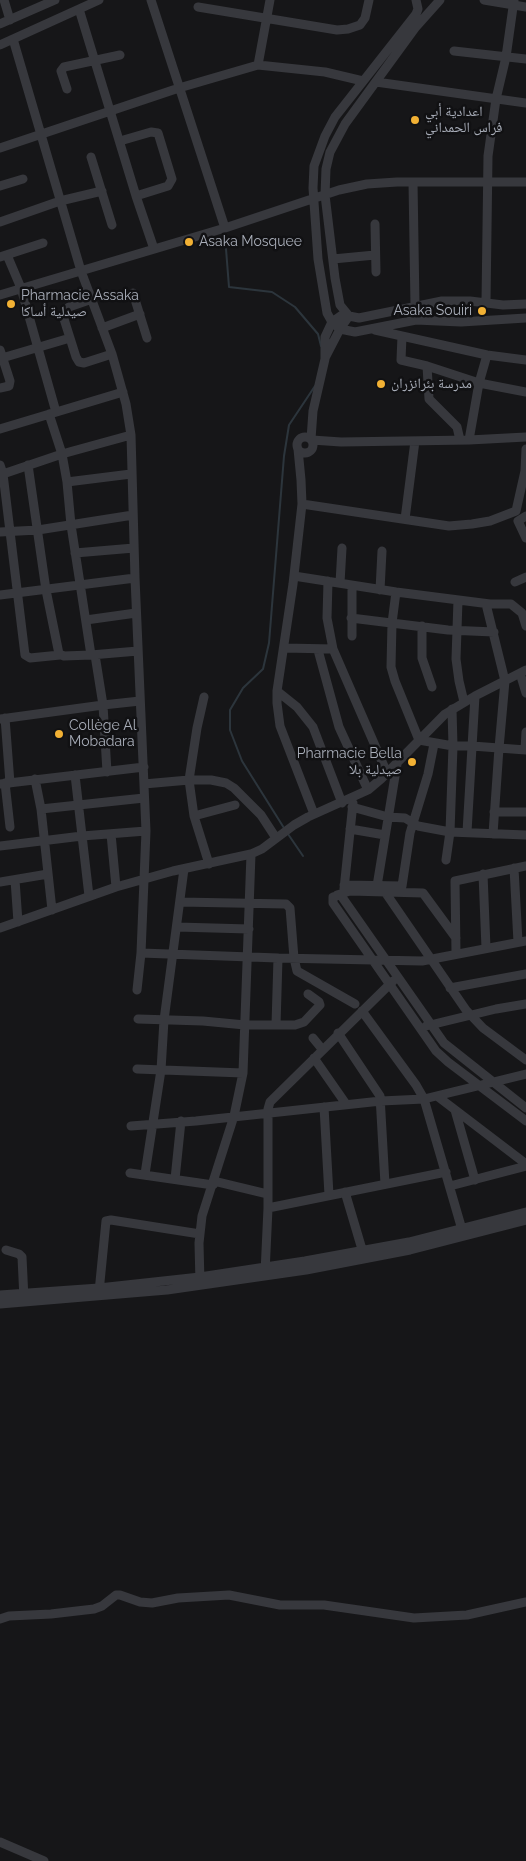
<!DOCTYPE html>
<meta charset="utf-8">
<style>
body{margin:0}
canvas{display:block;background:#161618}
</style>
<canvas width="526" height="1861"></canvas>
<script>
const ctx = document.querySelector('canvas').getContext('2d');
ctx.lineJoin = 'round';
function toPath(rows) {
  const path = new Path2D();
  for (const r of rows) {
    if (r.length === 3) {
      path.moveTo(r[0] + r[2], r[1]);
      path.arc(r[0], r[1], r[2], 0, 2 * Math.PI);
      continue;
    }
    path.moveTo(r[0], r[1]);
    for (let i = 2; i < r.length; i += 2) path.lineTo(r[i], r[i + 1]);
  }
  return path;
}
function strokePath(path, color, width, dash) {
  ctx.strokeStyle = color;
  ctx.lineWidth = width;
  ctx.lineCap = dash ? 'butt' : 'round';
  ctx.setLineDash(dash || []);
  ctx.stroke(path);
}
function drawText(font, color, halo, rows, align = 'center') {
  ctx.font = font + ' Raleway,"Noto Naskh Arabic",sans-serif';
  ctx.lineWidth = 5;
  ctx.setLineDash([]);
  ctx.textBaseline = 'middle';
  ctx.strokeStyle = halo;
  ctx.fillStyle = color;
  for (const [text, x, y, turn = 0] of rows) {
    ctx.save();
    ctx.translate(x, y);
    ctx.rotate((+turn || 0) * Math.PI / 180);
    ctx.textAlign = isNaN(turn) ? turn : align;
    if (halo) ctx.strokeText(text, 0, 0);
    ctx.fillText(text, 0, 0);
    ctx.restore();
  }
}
strokePath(toPath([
 [226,249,229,287,272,292,295,307,318,334,321,346],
 [284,828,242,761,230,730,230,710,243,688,263,669,269,643,284,456,289,425,315,386],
 [288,834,303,856]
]), '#2c353c', 2);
strokePath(toPath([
 [4,0,10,20],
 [151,0,225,228],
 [416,0,418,9,416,14,335,117,325,136,314,166,313,188,318,259,327,313,332,322,340,329,355,332,416,320,461,322,526,318],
 [440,0,415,28,345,124,330,152,326,169,325,195,335,278,340,305,349,316,359,318,442,301,470,301,503,305,526,304],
 [484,0,526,7],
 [198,7,337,30,348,29,360,25,365,18,369,0],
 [79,9,136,196,154,249],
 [0,24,55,0],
 [13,39,81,271,112,354,126,404,131,435,135,578,146,831,141,953,137,990],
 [0,45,99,0],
 [454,51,526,59],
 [258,65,270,0],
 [376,82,526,103],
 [67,89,61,71,64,67,120,55],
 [120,141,151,132,158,133,172,179,168,186,136,196],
 [0,148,179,88,258,65,325,72,363,81],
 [91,157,112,225],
 [413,182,415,306],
 [0,186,23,179],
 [0,222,60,201,102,191],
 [375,224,376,272],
 [7,255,21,288,56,412],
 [0,257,43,243],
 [333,259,375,255],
 [133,293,147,338],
 [0,295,225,228,339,190,367,184,397,182,526,182],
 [92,299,69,307,64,312,64,319,76,357,79,362,84,363,112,354],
 [486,302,488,156,496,99,506,57,514,0],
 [102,328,140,314],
 [375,330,487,355,526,360],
 [402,336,401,360,427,366,479,383,526,392],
 [0,350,10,381,9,386,0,388],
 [2,358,70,338],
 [325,358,340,329,349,316],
 [427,366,429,399,457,427,460,440],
 [49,414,62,454,67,482,71,525,91,655],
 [0,429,123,392],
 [305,445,8],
 [311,439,313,411,325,359,325,337,332,322,345,313],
 [312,440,341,442,469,440,526,437],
 [469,440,479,383,487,355],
 [298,449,301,480,302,504,293,584,277,691,277,703,280,726,314,814],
 [0,465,3,474,25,655,30,658,60,655],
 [28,465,46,590,59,654,64,656,91,655,138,651],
 [0,475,62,454,131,435],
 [67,482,131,474],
 [302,504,449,526,472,524,490,521,516,511,525,471,526,449],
 [526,516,518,521,526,538],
 [405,519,415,441],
 [0,532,38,530,133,515],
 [75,553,134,548],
 [294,576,396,592,490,604,511,604,522,613,526,626],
 [328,581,327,618,333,649],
 [515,582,526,577],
 [340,583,342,548],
 [380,590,382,551],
 [396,592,392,623,391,667,395,681,419,740,453,746,472,746,526,750],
 [0,595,135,578],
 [458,600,456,659,459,681,464,702],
 [486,604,505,681,499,748,493,834],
 [351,618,448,630,494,632],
 [86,620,136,613],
 [422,626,422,658,432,687],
 [352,636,352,586],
 [284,648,333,649,387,773],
 [318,650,339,727,368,790],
 [520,673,526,693],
 [277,691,297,707,313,727,342,803],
 [204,697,197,728,189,780,194,816,209,864],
 [5,718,10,783],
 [0,719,103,705,95,655],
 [525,750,526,732],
 [107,772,103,705,140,701],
 [75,775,89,896],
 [35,779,41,809,52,910],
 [5,783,10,827],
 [0,784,144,767],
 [144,784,189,780,211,780,226,783,234,788,261,815,276,838],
 [352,807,388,817,405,818,418,826,450,832,526,835],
 [41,809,144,798],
 [494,812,526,812],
 [194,816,235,805],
 [350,829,385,835],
 [467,832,475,696],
 [111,834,116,887],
 [0,846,82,836,146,831],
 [446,860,450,832,453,746,452,709],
 [514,868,518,942],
 [483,874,486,948],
 [15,880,18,922],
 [0,882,48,874],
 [344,885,402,886,410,833,428,774,434,744],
 [377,886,397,764],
 [344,889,353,803],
 [385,892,466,1010,483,1028,526,1060],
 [337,895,350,891,423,893,456,938],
 [180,902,286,904,290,908,294,958,297,971,355,1004],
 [177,927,249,929],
 [0,928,116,887,173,871,251,854,262,849,294,825,308,817,368,790,381,779,445,714,475,696,526,670],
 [141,953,278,958,276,1025],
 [456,953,455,881,526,866],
 [278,958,422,961,526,941],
 [450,988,526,974],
 [362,1011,416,1085,424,1099,463,1233],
 [138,1019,203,1021,245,1025,295,1025,304,1022,320,1005,319,1002,308,994],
 [426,1026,496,1009,526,1004],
 [338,1033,380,1096,385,1184],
 [313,1038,322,1049],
 [314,1058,346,1104],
 [137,1069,243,1073],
 [437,1096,526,1164],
 [324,1107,329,1195],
 [526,1108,444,1043,342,897,339,895,333,897,333,903,436,1051,448,1062,526,1121],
 [455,1110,475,1180],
 [131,1126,196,1121,381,1101,424,1099,526,1074],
 [130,1173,213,1185],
 [145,1174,161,1070,164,1020,184,869],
 [175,1179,181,1121],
 [214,1181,268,1194],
 [450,1186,526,1166],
 [345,1192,364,1256],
 [268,1208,446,1172],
 [6,1250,19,1254,22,1257,24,1299],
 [265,1273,268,1208,268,1109,270,1102,393,981],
 [200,1283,199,1243,202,1216,234,1116,243,1073,251,854],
 [99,1292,106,1221,111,1220,200,1234],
 [0,1295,99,1288,200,1277,305,1261,409,1242,526,1212],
 [0,1304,167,1290,306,1270,410,1250,526,1220],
 [0,1619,9,1616,51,1614,94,1609,102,1606,116,1595,120,1595,140,1602,152,1603,178,1598,229,1595,280,1605,324,1605,414,1618,467,1615,526,1602],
 [0,1842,44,1861]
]), '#37383d', 9);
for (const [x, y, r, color] of [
 [415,120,5,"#f2b134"],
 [189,242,5,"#f2b134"],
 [11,304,5,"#f2b134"],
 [482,311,5,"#f2b134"],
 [381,384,5,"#f2b134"],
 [59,734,5,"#f2b134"],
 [412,762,5,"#f2b134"]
]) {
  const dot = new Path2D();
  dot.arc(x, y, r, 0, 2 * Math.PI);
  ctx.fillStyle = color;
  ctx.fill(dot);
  strokePath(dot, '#111113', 2);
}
drawText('14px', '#a8adb8', '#111113', [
 ["اعدادية أبي",425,112],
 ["فراس الحمداني",425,128],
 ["Asaka Mosquee",199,242],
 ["Pharmacie Assaka",21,296],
 ["صيدلية أساكا",21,312],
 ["Asaka Souiri",472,311,"right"],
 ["مدرسة بئرانزران",391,384],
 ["Collège Al",69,726],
 ["Mobadara",69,742],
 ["Pharmacie Bella",402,754,"right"],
 ["صيدلية بلا",402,770,"right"]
], 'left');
</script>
